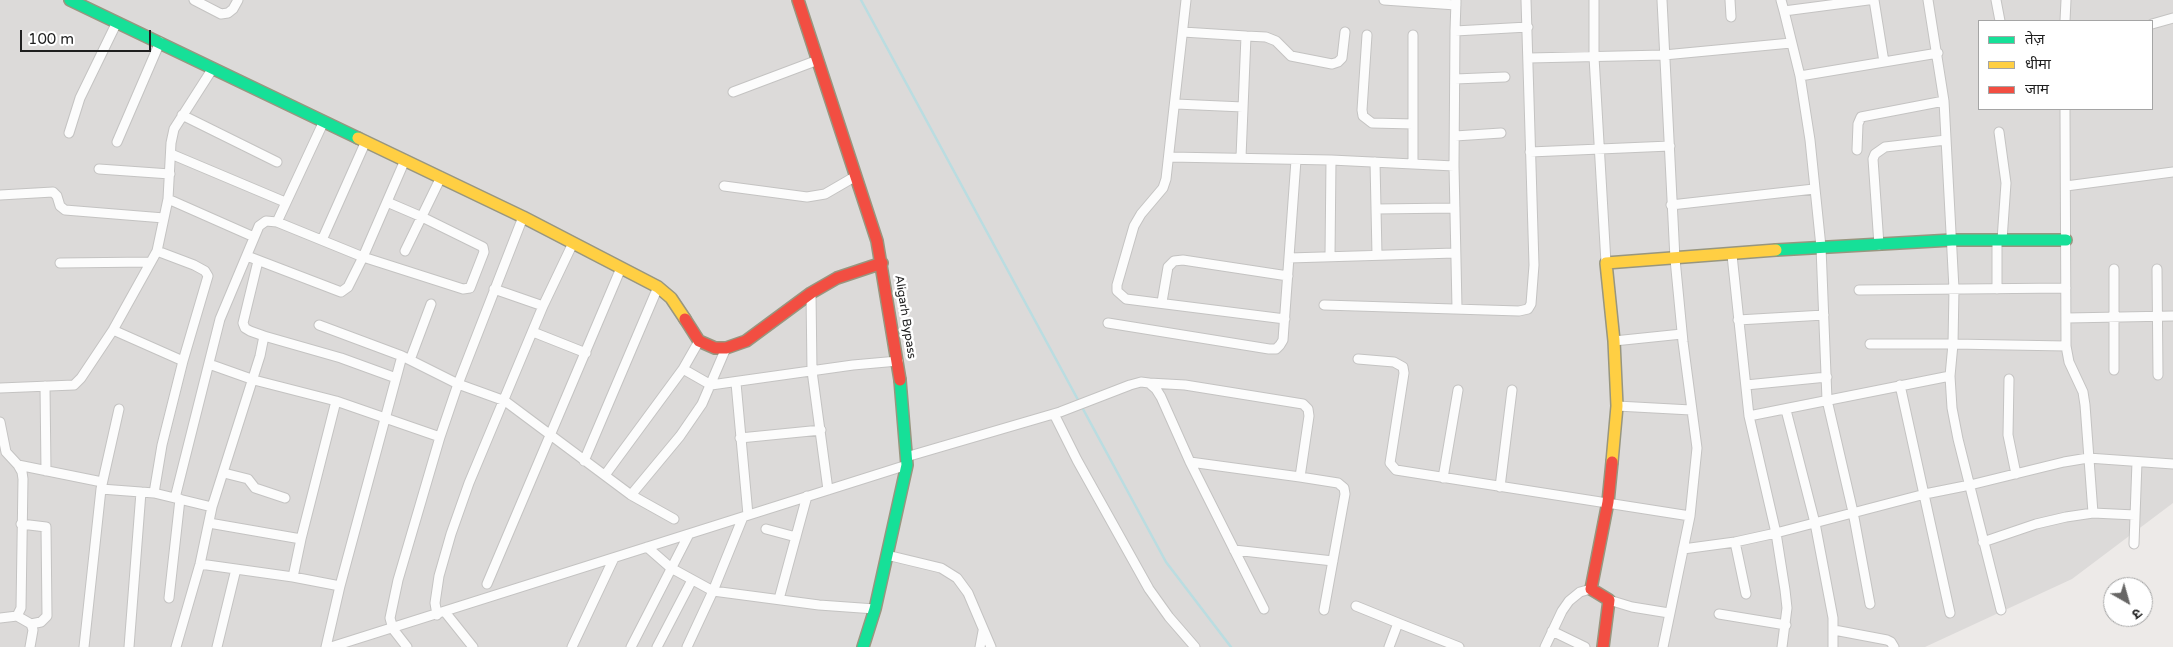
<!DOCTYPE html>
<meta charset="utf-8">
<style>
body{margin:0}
#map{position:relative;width:2173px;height:647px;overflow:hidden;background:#edeae8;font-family:"Varela Round","Noto Sans Devanagari",sans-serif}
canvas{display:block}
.legend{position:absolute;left:1978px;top:20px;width:175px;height:90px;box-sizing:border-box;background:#fff;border:1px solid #a5a5a5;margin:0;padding:6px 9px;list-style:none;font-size:15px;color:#1f1f1f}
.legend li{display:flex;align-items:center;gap:10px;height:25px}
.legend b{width:25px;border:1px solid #a5a5a5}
.north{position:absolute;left:2103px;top:577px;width:50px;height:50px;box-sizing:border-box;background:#fff;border:1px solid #a5a5a5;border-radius:50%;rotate:142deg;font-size:14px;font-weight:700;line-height:20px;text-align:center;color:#1f1f1f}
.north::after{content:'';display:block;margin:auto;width:18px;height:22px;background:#676665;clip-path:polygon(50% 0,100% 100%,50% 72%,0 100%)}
.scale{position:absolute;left:20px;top:30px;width:131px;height:22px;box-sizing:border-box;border:2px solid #1f1f1f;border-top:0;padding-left:6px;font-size:15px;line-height:18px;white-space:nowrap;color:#1f1f1f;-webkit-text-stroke:4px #fff;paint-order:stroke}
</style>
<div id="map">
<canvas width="2173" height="647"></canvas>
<ul class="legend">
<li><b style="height:6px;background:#16e098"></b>तेज़</li>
<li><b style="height:6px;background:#ffcf43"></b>धीमा</li>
<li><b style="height:6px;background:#f24e42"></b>जाम</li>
</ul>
<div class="north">उ</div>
<div class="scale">100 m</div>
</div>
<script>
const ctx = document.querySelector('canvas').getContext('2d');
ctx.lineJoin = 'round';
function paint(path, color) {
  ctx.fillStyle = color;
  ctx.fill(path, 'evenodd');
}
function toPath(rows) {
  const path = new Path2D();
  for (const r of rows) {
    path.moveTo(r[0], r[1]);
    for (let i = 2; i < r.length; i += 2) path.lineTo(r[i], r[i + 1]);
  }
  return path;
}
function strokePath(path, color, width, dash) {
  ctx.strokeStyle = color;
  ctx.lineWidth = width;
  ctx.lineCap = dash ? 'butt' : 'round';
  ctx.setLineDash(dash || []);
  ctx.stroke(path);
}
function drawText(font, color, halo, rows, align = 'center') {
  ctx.font = font + ' "Varela Round",sans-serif';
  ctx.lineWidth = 5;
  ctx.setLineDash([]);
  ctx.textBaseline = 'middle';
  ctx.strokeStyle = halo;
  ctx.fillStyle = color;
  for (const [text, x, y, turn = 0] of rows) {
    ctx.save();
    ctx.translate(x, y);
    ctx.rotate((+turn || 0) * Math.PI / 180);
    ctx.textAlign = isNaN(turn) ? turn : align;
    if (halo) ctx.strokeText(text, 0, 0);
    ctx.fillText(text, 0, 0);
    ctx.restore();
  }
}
paint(toPath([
 [0,0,2173,0,2173,503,2072,579,1925,647,0,647],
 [1979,21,2152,21,2152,109,1979,109]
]), '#dcdad9');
strokePath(toPath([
 [861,0,1166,562,1231,647]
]), '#badde1', 2.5);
const street = toPath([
 [194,0,221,14,228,13,233,9,238,0],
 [1186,0,1166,179,1163,188,1141,214,1134,226,1117,285,1117,291,1126,299,1285,319],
 [1384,0,1456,5],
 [1594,0,1594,57,1606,263],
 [1662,0,1675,259,1683,342,1697,448,1690,516,1663,647],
 [1730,0,1731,17],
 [1781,0,1784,11],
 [1868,0,1784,11,1800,76,1810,140,1821,247,1827,400,1853,512,1870,604],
 [1874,0,1884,62],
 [1996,0,2000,21],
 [2065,21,2066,0],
 [2152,24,2173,18],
 [1455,31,1456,1],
 [1183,32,1246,36,1241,157],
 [1367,35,1362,110,1363,116,1372,123,1413,124],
 [1246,36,1266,37,1276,41,1291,56,1332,64,1338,62,1342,58,1345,32],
 [1529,58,1664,55,1791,43],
 [1800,76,1938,53],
 [1455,79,1505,77],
 [733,92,818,60],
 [1176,104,1243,107],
 [2065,109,2066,346,2069,362,2083,392,2085,405,2093,513],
 [182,115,277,162],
 [1999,132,2006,183,2002,240],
 [69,133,80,98,117,22],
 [1455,136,1501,133],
 [117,142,160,42],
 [1857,150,1858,124,1861,117,1944,101],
 [1530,152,1670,146],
 [171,154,285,202],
 [1169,157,1331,160,1454,166],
 [1375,162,1377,255],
 [1413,163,1413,35],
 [99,169,170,174],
 [724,186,807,197,825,194,856,176],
 [2066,186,2173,172],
 [0,195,53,192,57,196,60,206,65,210,164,218],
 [168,199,254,237],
 [387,202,422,217,483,247,484,252,470,288,463,289,363,257,405,160],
 [1671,205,1814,189],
 [1376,209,1455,208],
 [277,222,324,121],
 [322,240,366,141],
 [1997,240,1997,289],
 [1879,245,1873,159,1875,154,1885,147,1946,140],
 [405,251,441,177],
 [1732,255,1749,416,1776,533,1785,590,1787,608,1782,647],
 [1330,256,1331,160],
 [1289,258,1455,253],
 [60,263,151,262],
 [2114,269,2114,370],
 [2157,269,2158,375],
 [494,289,543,306],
 [1859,290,2066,288],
 [811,293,812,371,828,490],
 [1162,302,1168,267,1174,261,1183,260,1288,276],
 [1324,305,1519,311,1528,309,1531,304,1534,265,1526,0],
 [1457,308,1454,166,1455,31,1528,27],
 [2067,318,2173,316],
 [1738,320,1824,315],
 [1108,323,1269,349,1276,349,1280,345,1283,340,1296,160],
 [319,325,402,356,458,384,505,401,631,495,674,519],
 [113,330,183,361],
 [533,332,586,353],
 [264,336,341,358,396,378],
 [1614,341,1682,334],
 [1870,344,1953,344,1954,289,1944,101,1928,0],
 [1358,359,1394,362,1403,367,1404,373,1390,463,1396,470,1690,516],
 [410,360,431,304],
 [209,364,254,380,336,401,440,437,458,384,523,217],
 [683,369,711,385,853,365,898,361],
 [1950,376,1953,344,2066,346],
 [2009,379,2008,435,2016,474],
 [736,383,748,515],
 [1149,383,1185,385,1303,404,1308,409,1309,416,1300,477],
 [1746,385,1827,377],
 [1900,385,1950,613],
 [45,386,46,471],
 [0,388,74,385,81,378,113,330,157,251,168,199,171,143,174,129,213,68],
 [1617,406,1691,410],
 [1786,410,1815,523,1833,618,1833,647],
 [1054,414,1077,460,1149,589,1169,617,1195,647],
 [1749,416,1950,376,1952,408,1958,439,2001,610],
 [0,422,6,452,18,465,22,472,23,479,21,608,17,616,0,618],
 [740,438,821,430],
 [906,457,1060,412,1130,385,1141,382,1149,383,1156,389,1161,397,1190,462,1264,609],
 [584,461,658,287],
 [1190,462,1300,477,1338,483,1344,488,1345,494,1324,610],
 [18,465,102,482],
 [224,473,248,479,255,488,285,498],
 [605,475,683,369,699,341],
 [1443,478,1458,390],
 [1500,487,1512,390],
 [101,489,154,493,212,507],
 [154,493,162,445,183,361,208,276,205,271,194,265,157,251],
 [631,495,680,436,702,404,726,348],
 [175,498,220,319,259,226,266,221,277,222,363,257,348,287,341,292,247,256],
 [209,523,301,539,336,401],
 [21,524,46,527,47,616,41,622,31,624],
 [766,529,796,537],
 [1735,542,1746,594],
 [1983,542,2036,524,2066,517,2093,513,2135,515],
 [2134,544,2137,462],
 [647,547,671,568,713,591,743,517],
 [1683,549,1735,542,1776,533,1925,494,1970,485,2064,462,2088,458,2173,464],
 [1234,550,1333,561],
 [887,555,941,568,957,578,968,593,991,647],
 [200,564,293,577,340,586],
 [293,577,301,539],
 [487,584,621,268],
 [169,598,180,499],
 [779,599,807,496],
 [1609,600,1632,607,1669,613],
 [1356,606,1398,623],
 [445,612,473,647],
 [1719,614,1786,625],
 [437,615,435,603,439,576,451,534,469,483,543,306,573,243],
 [17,616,31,624,33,630,30,647],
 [1834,630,1887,640,1891,642,1894,647],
 [1552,631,1585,647],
 [84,647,101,489,119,409],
 [129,647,141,492],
 [176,647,200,564,212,507,260,356,264,336,250,331,245,328,243,323,258,261],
 [217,647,236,569],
 [326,647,340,586,402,356],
 [331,647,907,465],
 [407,647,393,629,390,618,398,580,440,437],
 [572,647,614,558],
 [631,647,689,534],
 [657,647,692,580],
 [687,647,713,591,819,605,875,609],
 [980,647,983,631],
 [1389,647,1398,623,1459,647],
 [1545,647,1562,611,1569,601,1580,592,1591,589]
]);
const fast = toPath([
 [70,0,358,138],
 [1776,250,1952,240,2066,240],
 [863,647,875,609,907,465,900,380]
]);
const slow = toPath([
 [358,138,523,217,658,287,671,298,685,319],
 [1612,462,1617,406,1614,341,1606,263,1776,250]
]);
const jam = toPath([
 [798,0,877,241,900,380],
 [685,319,699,341,715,348,726,348,746,341,811,293,837,278,882,263],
 [1603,647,1609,600,1591,589,1608,502,1612,462]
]);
strokePath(street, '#c4c3c2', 11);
strokePath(fast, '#98967f', 14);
strokePath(slow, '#98967f', 14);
strokePath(jam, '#98967f', 14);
strokePath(street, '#fcfcfc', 9);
strokePath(fast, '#16e098', 11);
strokePath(slow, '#ffcf43', 11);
strokePath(jam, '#f24e42', 11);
drawText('12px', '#1f1f1f', '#fff', [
 ["Aligarh Bypass",905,317,81]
]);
</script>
